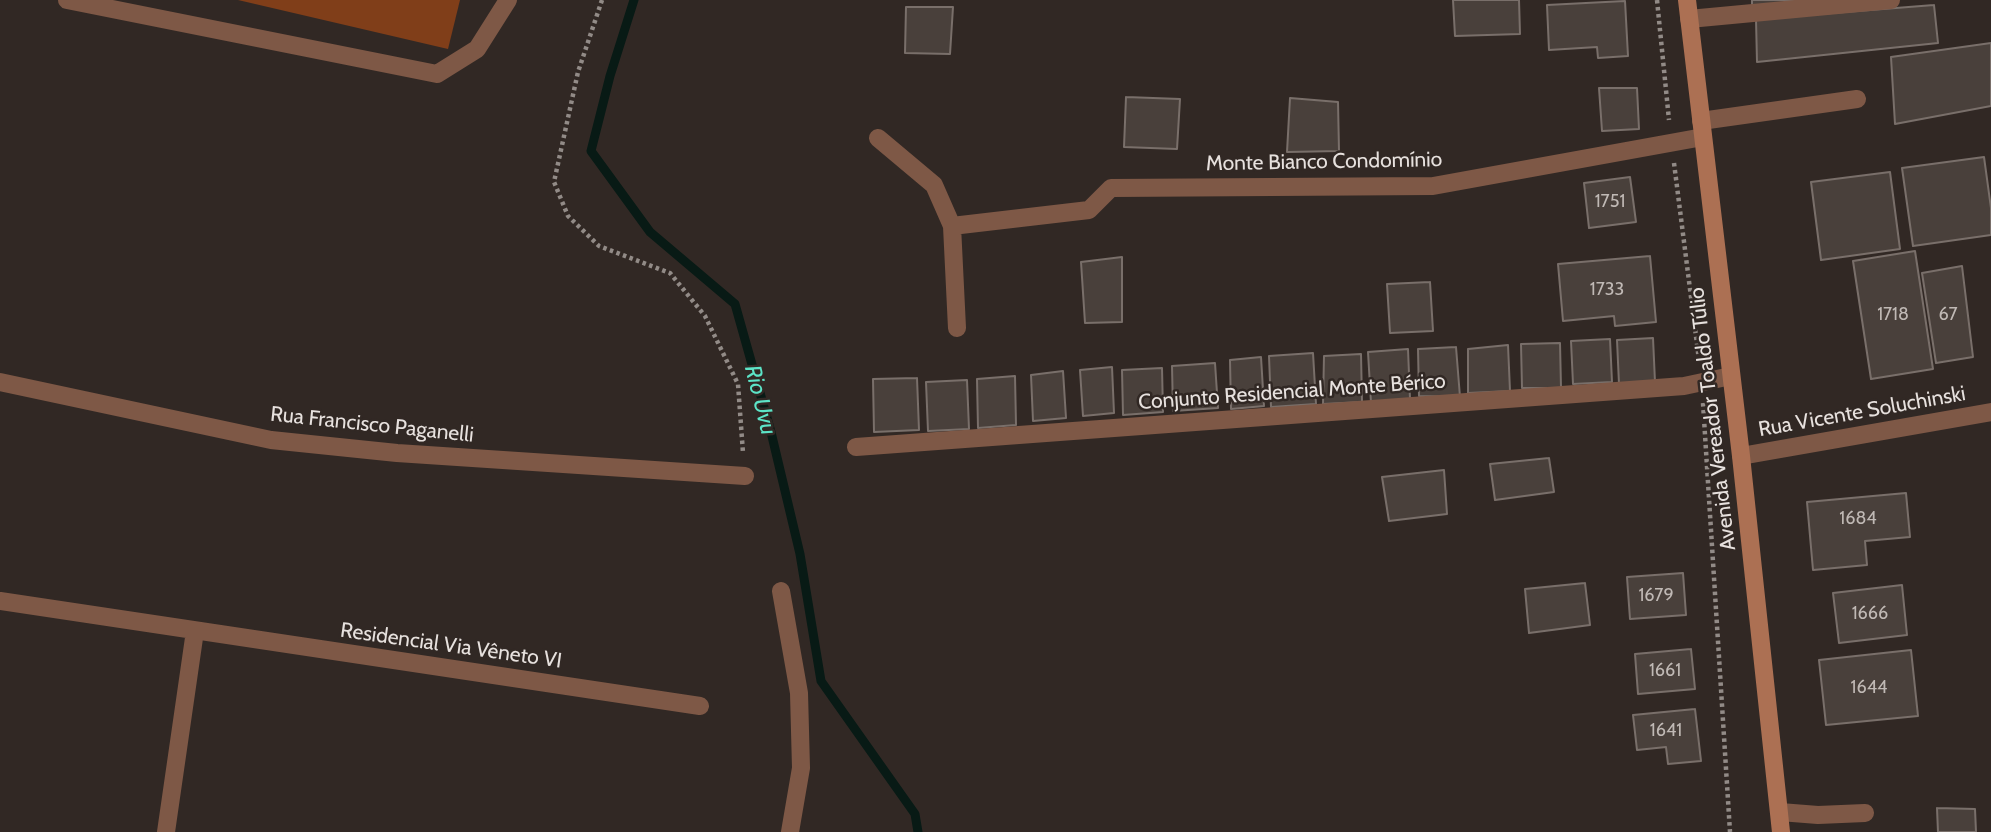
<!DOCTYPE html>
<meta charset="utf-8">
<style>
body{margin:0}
canvas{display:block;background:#312824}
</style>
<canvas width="1991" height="832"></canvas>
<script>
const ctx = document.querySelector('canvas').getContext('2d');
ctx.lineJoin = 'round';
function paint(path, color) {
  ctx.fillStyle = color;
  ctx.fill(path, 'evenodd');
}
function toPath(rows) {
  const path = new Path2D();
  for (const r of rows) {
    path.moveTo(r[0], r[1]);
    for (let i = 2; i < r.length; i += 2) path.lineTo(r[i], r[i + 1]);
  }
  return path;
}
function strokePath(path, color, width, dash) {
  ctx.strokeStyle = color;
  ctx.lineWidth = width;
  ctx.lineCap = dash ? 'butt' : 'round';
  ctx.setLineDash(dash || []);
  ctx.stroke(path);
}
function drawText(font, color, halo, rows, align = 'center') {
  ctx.font = font + ' Cabin,sans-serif';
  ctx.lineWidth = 5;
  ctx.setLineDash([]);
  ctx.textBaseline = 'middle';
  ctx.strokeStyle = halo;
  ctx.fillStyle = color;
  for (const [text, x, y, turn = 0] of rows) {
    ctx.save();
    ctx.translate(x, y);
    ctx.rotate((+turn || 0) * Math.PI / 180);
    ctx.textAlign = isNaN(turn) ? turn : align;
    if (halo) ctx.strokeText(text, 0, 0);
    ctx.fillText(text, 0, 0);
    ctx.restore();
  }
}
paint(toPath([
 [238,0,460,0,448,49]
]), '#803e19');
strokePath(toPath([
 [634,0,610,76,591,151,650,232,735,304,771,432,800,554,821,681,915,814,918,832]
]), '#081a15', 9);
const building = toPath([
 [1453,0,1519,0,1520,34,1455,36,1453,0],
 [1752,0,1820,0,1752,6,1752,0],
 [1625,1,1628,56,1598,58,1597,47,1549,50,1547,5,1625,1],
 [1934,5,1938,43,1757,62,1756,19,1934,5],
 [906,7,953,7,950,54,905,53,906,7],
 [1991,43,1991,106,1895,124,1891,57,1991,43],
 [1599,88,1637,88,1639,129,1602,131,1599,88],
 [1126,97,1180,99,1177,149,1124,147,1126,97],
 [1290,98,1338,102,1339,151,1287,152,1290,98],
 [1984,157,1991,208,1991,235,1913,246,1902,168,1984,157],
 [1890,172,1900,249,1821,260,1811,182,1890,172],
 [1630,177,1636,222,1589,228,1584,183,1630,177],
 [1915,251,1933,369,1871,379,1853,261,1915,251],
 [1650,256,1656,322,1615,326,1614,316,1563,321,1558,264,1650,256],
 [1122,257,1122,322,1085,323,1081,262,1122,257],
 [1962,266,1973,357,1936,363,1922,273,1962,266],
 [1430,282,1433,331,1390,333,1387,284,1430,282],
 [1653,338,1655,382,1619,384,1617,340,1653,338],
 [1610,339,1612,382,1573,384,1571,341,1610,339],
 [1560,343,1561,388,1522,388,1521,344,1560,343],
 [1508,345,1510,391,1468,393,1468,349,1508,345],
 [1456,347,1460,397,1419,396,1418,349,1456,347],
 [1408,349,1410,399,1371,403,1368,352,1408,349],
 [1313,353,1316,404,1271,407,1269,356,1313,353],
 [1361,354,1362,402,1323,404,1324,356,1361,354],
 [1261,357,1264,406,1231,409,1230,360,1261,357],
 [1215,363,1218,408,1173,411,1172,366,1215,363],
 [1112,367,1114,413,1083,416,1080,370,1112,367],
 [1162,368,1163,412,1123,415,1122,370,1162,368],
 [1063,371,1066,418,1033,421,1031,375,1063,371],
 [1015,376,1016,425,978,428,977,379,1015,376],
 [917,378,919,430,874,432,873,379,917,378],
 [967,380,969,429,928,431,926,382,967,380],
 [1549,458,1554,492,1495,500,1490,464,1549,458],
 [1444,470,1447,514,1389,521,1382,477,1444,470],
 [1906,493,1910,537,1865,541,1867,565,1813,570,1807,502,1906,493],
 [1683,573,1686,615,1630,619,1627,577,1683,573],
 [1585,583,1590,625,1529,633,1525,589,1585,583],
 [1902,585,1907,635,1839,643,1833,593,1902,585],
 [1691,649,1695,689,1638,694,1635,654,1691,649],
 [1911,650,1918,716,1826,725,1819,660,1911,650],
 [1695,709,1701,761,1668,764,1666,747,1637,750,1633,715,1695,709],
 [1937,808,1975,809,1976,832,1938,832,1937,808]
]);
paint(building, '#49403b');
strokePath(building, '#796f6a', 2);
strokePath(toPath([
 [602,0,578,72,554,182,568,216,599,246,670,273,705,316,738,384,743,453],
 [1657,0,1669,120],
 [1674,163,1699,360],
 [1703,403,1730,832]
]), '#928b87', 4.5, [3.5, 3.5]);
strokePath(toPath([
 [67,0,437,74,477,49,508,0],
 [1689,19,1891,0],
 [1701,121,1857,99],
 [0,382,271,440,397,453,745,476],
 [1780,812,1818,815,1865,813]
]), '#7e5846', 18);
strokePath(toPath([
 [878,138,934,185,952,226,957,328],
 [952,226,1089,210,1111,188,1433,186,1703,137],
 [856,447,1684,386,1731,376],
 [1741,456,1991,412],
 [781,591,799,693,801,768,790,832],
 [0,601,700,706],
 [166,832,195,631]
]), '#7e5846', 18);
strokePath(toPath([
 [1687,0,1741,456,1781,832]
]), '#ac7053', 18);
drawText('18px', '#c0b9b5', null, [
 ["1751",1610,202],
 ["1733",1607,290],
 ["1718",1893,315],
 ["67",1948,315],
 ["1684",1858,519],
 ["1679",1656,596],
 ["1666",1870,614],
 ["1661",1665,671],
 ["1644",1869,688],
 ["1641",1666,731]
]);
drawText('21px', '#e7e1de', '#312824', [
 ["Monte Bianco Condomínio",1324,162,-1],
 ["Conjunto Residencial Monte Bérico",1292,392,-4],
 ["Rua Vicente Soluchinski",1862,412,-10],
 ["Avenida Vereador Toaldo Túlio",1713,419,-97],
 ["Rua Francisco Paganelli",372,425,6],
 ["Residencial Via Vêneto VI",451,646,8]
]);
drawText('italic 23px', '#5ce4c7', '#312824', [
 ["Rio Uvu",760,400,76]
]);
</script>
